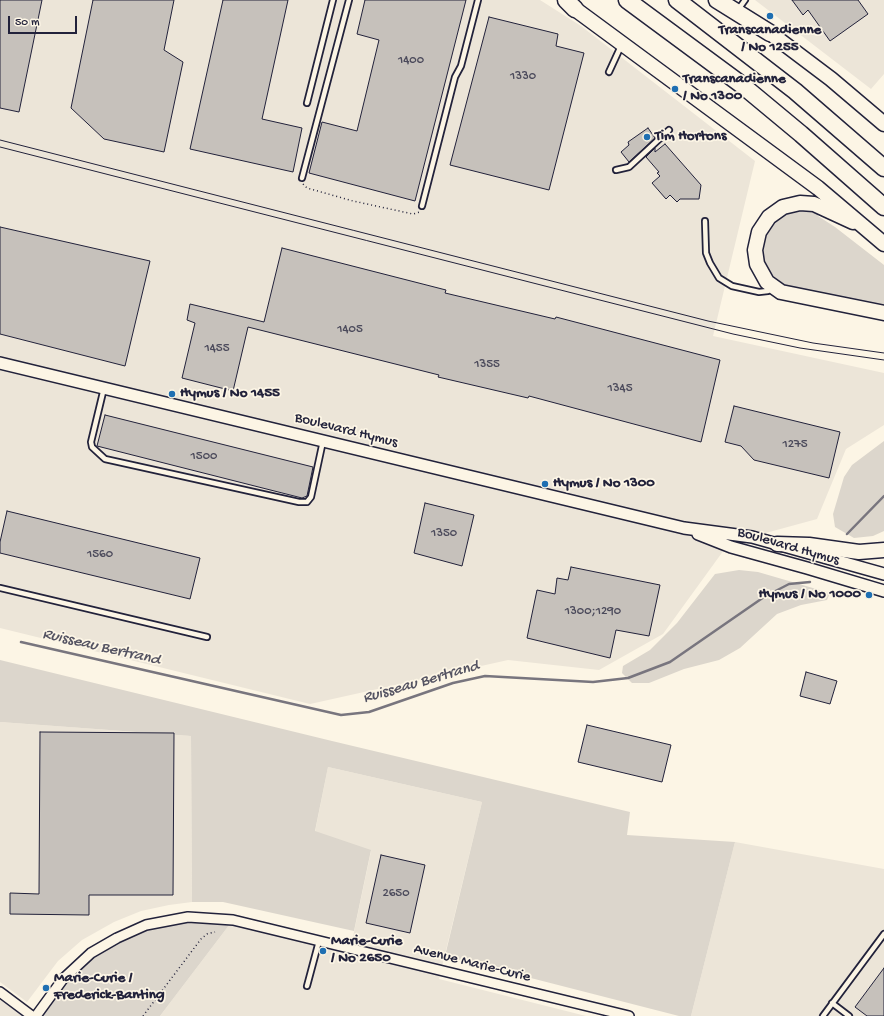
<!DOCTYPE html>
<style>
body{margin:0}
#map{position:relative;width:884px;height:1016px;overflow:hidden;background:#fcf5e5;font-family:"Gochi Hand",sans-serif}
canvas{display:block}
.scale{position:absolute;left:8px;top:16px;width:69px;height:18px;box-sizing:border-box;border:2px solid #22223b;border-top:0;padding-left:5px;font-size:12px;line-height:14px;white-space:nowrap;color:#22223b;-webkit-text-stroke:3px #fcf5e5;paint-order:stroke}
</style>
<div id="map">
<canvas width="884" height="1016"></canvas>
<div class="scale">50 m</div>
</div>
<script>
const ctx = document.querySelector('canvas').getContext('2d');
ctx.lineJoin = 'round';
function paint(path, color) {
  ctx.fillStyle = color;
  ctx.fill(path, 'evenodd');
}
function toPath(rows) {
  const path = new Path2D();
  for (const r of rows) {
    path.moveTo(r[0], r[1]);
    for (let i = 2; i < r.length; i += 2) path.lineTo(r[i], r[i + 1]);
  }
  return path;
}
function strokePath(path, color, width, dash) {
  ctx.strokeStyle = color;
  ctx.lineWidth = width;
  ctx.lineCap = dash ? 'butt' : 'round';
  ctx.setLineDash(dash || []);
  ctx.stroke(path);
}
function drawText(font, color, halo, rows, align = 'center') {
  ctx.font = font + ' "Gochi Hand",sans-serif';
  ctx.lineWidth = 3.5;
  ctx.setLineDash([]);
  ctx.textBaseline = 'middle';
  ctx.strokeStyle = halo;
  ctx.fillStyle = color;
  for (const [text, x, y, turn = 0] of rows) {
    ctx.save();
    ctx.translate(x, y);
    ctx.rotate((+turn || 0) * Math.PI / 180);
    ctx.textAlign = isNaN(turn) ? turn : align;
    if (halo) ctx.strokeText(text, 0, 0);
    ctx.fillText(text, 0, 0);
    ctx.restore();
  }
}
paint(toPath([
 [0,0,540,0,581,26,755,161,713,336,884,373,884,425,846,449,817,519,729,543,663,634,599,670,508,660,310,704,0,628],
 [755,0,884,0,884,74,871,89],
 [0,722,191,736,192,902,169,905,141,911,114,922,82,940,58,961,27,1002,0,982],
 [328,767,482,802,439,979,586,1016,160,1016,233,920,350,951,371,851,315,832],
 [735,842,884,869,884,1016,691,1016],
 [0,992,32,1016,0,1016]
]), '#ece5d8');
paint(toPath([
 [793,208,819,210,818,216,835,227,884,265,884,307,801,290,783,284,769,272,764,263,762,243,769,224],
 [884,441,884,531,873,536,854,538,835,527,833,514,844,477,852,465],
 [739,570,758,572,830,593,827,600,801,605,777,614,740,648,719,660,684,669,649,683,632,683,622,673,623,666,650,650,677,623,715,574],
 [0,660,332,741,630,812,627,835,735,842,691,1016,679,1016,445,956,482,802,328,767,315,831,371,850,354,931,223,902,192,902,191,736,0,722],
 [188,917,233,920,160,1016,36,1016,63,979,117,938]
]), '#dcd6cc');
strokePath(toPath([
 [847,534,884,496],
 [21,642,341,715,369,712,453,683,485,676,593,682,628,678,670,662,764,597,789,584,810,582]
]), '#78757e', 2.5);
const building = toPath([
 [0,0,42,0,19,112,0,108,0,0],
 [93,0,174,0,164,50,183,62,164,152,104,139,71,108,93,0],
 [223,0,288,0,262,119,302,128,293,172,190,149,223,0],
 [365,0,466,0,415,201,309,173,322,122,357,131,379,40,357,34,365,0],
 [792,0,858,0,868,14,830,41,808,10,803,15,792,0],
 [489,17,558,34,556,46,584,53,549,190,450,165,489,17],
 [648,128,655,138,629,162,621,152,629,145,628,142,648,128],
 [665,144,701,185,699,199,680,199,677,202,670,195,666,199,652,183,660,176,657,173,659,172,646,157,655,148,655,152,665,144],
 [0,227,150,261,125,366,0,334,0,227],
 [282,248,446,290,445,293,555,319,556,317,720,360,701,442,529,396,528,398,438,377,439,375,248,327,233,391,182,378,195,323,187,320,190,304,264,322,282,248],
 [734,406,840,432,829,478,754,460,741,446,725,442,734,406],
 [105,415,313,467,307,496,302,498,97,446,105,415],
 [425,503,474,515,462,566,414,553,425,503],
 [7,511,200,558,190,599,0,553,0,542,7,511],
 [571,567,660,585,649,636,616,630,610,658,527,638,537,590,555,594,557,578,568,580,571,567],
 [806,672,837,681,830,704,800,696,806,672],
 [587,725,671,745,662,782,578,762,587,725],
 [40,732,174,733,173,895,89,895,89,915,10,914,10,893,39,894,40,732],
 [381,855,425,865,410,933,366,923,381,855],
 [884,968,884,1016,867,1016,855,1007,884,968]
]);
paint(building, '#c6c1bb');
strokePath(building, '#22223b', 1);
const service = toPath([
 [740,7,745,0],
 [609,72,621,46],
 [307,103,333,0],
 [616,170,629,167,669,130],
 [302,178,349,0],
 [422,206,455,77,461,66,478,0],
 [705,221,706,253,710,263,719,278,732,286,759,292,768,291,772,288],
 [104,388,91,442,92,447,105,459,299,502,307,502,311,497,323,441],
 [0,588,207,637],
 [307,986,319,941],
 [832,1003,849,1016],
 [823,1016,884,934]
]);
const minor = toPath([
 [0,992,32,1016],
 [36,1016,63,979,91,953,117,938,146,925,188,917,233,920,629,1016]
]);
const tertiary = toPath([
 [0,363,684,528,752,537,884,574],
 [698,534,731,547,807,568,884,591]
]);
const primary = toPath([
 [575,9,818,188,884,244],
 [770,33,831,79,884,124],
 [853,222,814,204,800,203,783,207,769,217,759,232,755,250,757,264,767,282,781,292,884,313],
 [777,544,809,545,859,552,884,550]
]);
const motorway = toPath([
 [566,0,575,9],
 [627,0,742,85,801,134,884,207],
 [677,0,795,91,884,168],
 [717,0,770,33]
]);
strokePath(service, '#22223b', 8);
strokePath(minor, '#22223b', 12);
strokePath(tertiary, '#22223b', 14);
strokePath(primary, '#22223b', 17);
strokePath(motorway, '#22223b', 19);
strokePath(toPath([
 [303,184,307,188,353,201,413,214,420,212],
 [143,1016,201,939,207,934,215,932]
]), '#22223b', 1.5, [1, 3]);
strokePath(service, '#fcf5e5', 4.5);
strokePath(minor, '#fcf5e5', 9);
strokePath(tertiary, '#fcf5e5', 11);
strokePath(primary, '#fcf5e5', 14);
strokePath(motorway, '#fcf5e5', 16);
strokePath(toPath([
 [0,140,708,321,813,343,884,353],
 [0,147,733,334,800,348,884,360]
]), '#22223b', 1);
for (const [x, y, r, color] of [
 [770,16,4,"#1f6fb2"],
 [675,89,4,"#1f6fb2"],
 [647,137,4,"#1f6fb2"],
 [172,394,4,"#1f6fb2"],
 [545,484,4,"#1f6fb2"],
 [869,595,4,"#1f6fb2"],
 [323,951,4,"#1f6fb2"],
 [46,988,4,"#1f6fb2"]
]) {
  const dot = new Path2D();
  dot.arc(x, y, r, 0, 2 * Math.PI);
  ctx.fillStyle = color;
  ctx.fill(dot);
  strokePath(dot, '#fcf5e5', 1.5);
}
drawText('13px', '#4b4a5b', null, [
 ["1400",411,61],
 ["1330",523,77],
 ["1405",350,330],
 ["1455",217,349],
 ["1355",487,365],
 ["1345",620,389],
 ["1275",795,445],
 ["1500",204,457],
 ["1350",444,534],
 ["1560",100,555],
 ["1300;1290",593,612],
 ["2650",396,894]
]);
drawText('bold 15px', '#22223b', '#fcf5e5', [
 ["Transcanadienne",770,31,"center"],
 ["/ No 1255",770,48,"center"],
 ["Transcanadienne",683,80],
 ["/ No 1300",683,97],
 ["Tim Hortons",655,137],
 ["Hymus / No 1455",180,394],
 ["Hymus / No 1300",553,484],
 ["Hymus / No 1000",861,595,"right"],
 ["Marie-Curie",331,942],
 ["/ No 2650",331,959],
 ["Marie-Curie /",54,979],
 ["Frederick-Banting",54,996]
], 'left');
drawText('15px', '#22223b', '#fcf5e5', [
 ["Boulevard Hymus",346,431,14],
 ["Boulevard Hymus",788,547,16],
 ["Avenue Marie-Curie",472,964,14]
]);
drawText('italic 16px', '#545362', '#fcf5e5', [
 ["Ruisseau Bertrand",101,648,13],
 ["Ruisseau Bertrand",421,683,-16]
]);
</script>
